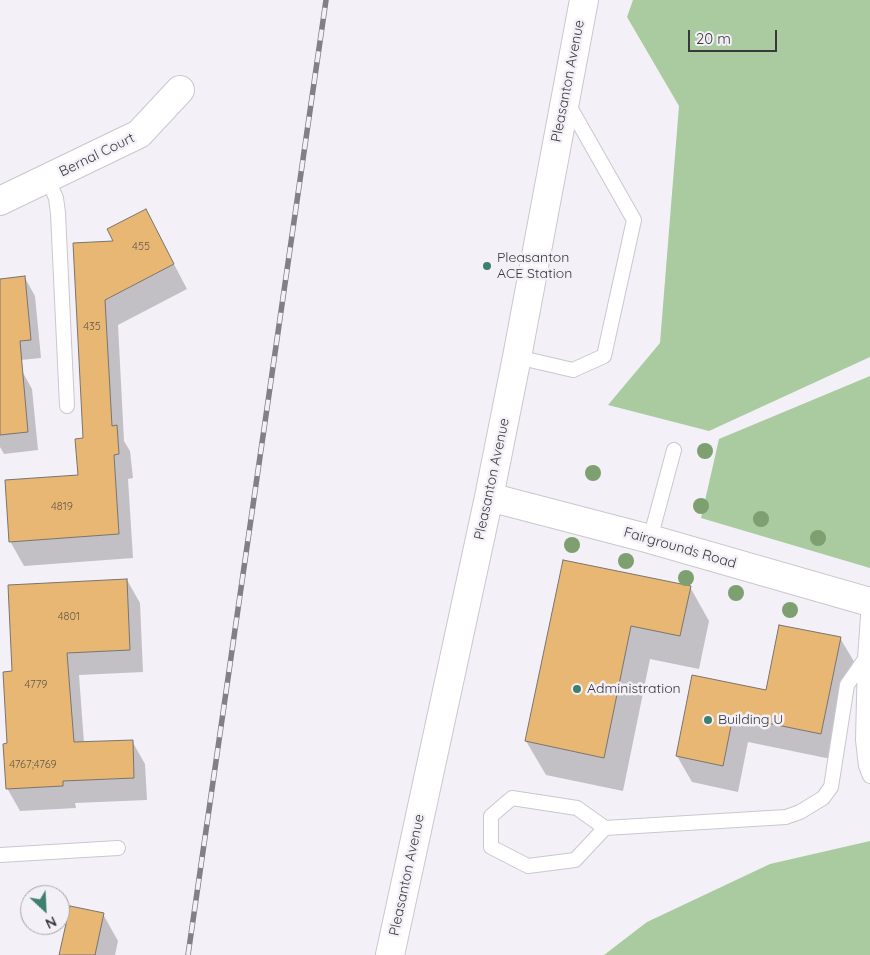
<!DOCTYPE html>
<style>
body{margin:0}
#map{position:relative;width:870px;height:955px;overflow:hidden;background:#f3f0f7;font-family:Quicksand,sans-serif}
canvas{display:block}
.north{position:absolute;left:20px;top:885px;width:50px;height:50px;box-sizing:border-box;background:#f3f0f7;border:1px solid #a9a6ab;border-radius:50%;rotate:155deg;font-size:14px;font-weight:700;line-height:20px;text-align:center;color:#39383a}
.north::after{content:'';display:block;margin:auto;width:18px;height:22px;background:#3e7f70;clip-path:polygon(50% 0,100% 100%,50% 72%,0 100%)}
.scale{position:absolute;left:688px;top:30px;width:89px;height:22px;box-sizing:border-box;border:2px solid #39383a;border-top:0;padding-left:6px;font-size:15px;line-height:18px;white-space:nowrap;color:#39383a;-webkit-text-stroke:4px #f3f0f7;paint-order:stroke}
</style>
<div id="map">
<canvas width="870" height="955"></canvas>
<div class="north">N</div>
<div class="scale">20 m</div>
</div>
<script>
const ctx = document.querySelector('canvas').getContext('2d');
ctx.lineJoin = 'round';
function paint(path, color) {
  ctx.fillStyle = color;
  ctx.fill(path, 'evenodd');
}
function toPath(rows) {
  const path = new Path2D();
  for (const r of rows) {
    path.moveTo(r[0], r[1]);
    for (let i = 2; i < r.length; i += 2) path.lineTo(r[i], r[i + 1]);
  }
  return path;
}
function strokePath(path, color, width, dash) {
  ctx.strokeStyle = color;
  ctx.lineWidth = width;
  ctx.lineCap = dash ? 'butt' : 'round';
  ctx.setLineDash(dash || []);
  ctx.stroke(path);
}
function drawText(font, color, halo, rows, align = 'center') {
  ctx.font = font + ' Quicksand,sans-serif';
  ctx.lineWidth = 5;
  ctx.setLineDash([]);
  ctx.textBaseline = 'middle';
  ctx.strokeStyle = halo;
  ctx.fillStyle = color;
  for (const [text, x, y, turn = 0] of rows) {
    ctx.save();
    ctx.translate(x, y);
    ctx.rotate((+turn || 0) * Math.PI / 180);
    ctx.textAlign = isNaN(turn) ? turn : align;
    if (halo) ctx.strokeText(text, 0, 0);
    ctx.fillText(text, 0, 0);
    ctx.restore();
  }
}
paint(toPath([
 [633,0,870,0,870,357,709,431,608,405,660,343,679,106,627,17],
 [870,376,870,568,701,518,719,439],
 [870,841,870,955,604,955,647,922,770,864]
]), '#a9cb9f');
paint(toPath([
 [146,211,187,289,118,325,124,441,130,451,133,478,128,479,133,558,24,566,10,541,79,476,84,439,74,244,115,242],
 [25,278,35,296,41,358,10,361,0,344,0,280],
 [22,371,32,389,38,450,4,454,0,447,0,373],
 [564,561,690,587,709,621,699,669,650,659,623,791,546,775,526,741],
 [127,580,140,603,143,672,79,675,84,743,132,741,145,764,147,800,75,803,76,808,20,811,7,788,8,745,13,672],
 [840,638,856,665,836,760,748,742,738,792,692,782,677,756],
 [103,914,118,941,115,955,60,955]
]), '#0003');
const building = toPath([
 [146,209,174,264,105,300,112,426,117,425,119,454,114,455,119,534,9,542,5,480,78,475,75,439,83,438,73,243,113,241,107,229,146,209],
 [25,276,31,340,20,341,28,432,0,435,0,279,25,276],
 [563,560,691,586,680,636,631,626,604,758,525,741,563,560],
 [127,579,130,650,67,653,74,742,133,740,134,778,63,781,63,786,6,789,3,744,7,743,3,672,12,671,8,585,127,579],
 [779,625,841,637,821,734,733,716,723,766,676,756,692,675,766,690,779,625],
 [70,906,104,913,95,955,59,955,70,906]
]);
paint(building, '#e7b773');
strokePath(building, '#78746f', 1);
const lane = toPath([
 [47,178,56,198,58,213,67,406],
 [517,357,573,370,604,356,634,220,567,102],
 [650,539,674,450],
 [869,602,865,659,863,740,866,766,870,776],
 [605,828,575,860,528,866,491,847,491,816,512,798,577,808,605,828,786,817,800,812,823,798,831,787,847,685,865,659],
 [0,855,118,848]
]);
const street = toPath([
 [0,201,139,134,180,90],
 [489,497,650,539,870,602],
 [390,955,489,497,517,357,584,0]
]);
strokePath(lane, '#cac7ce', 16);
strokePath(street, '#cac7ce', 30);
strokePath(lane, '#fff', 14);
strokePath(street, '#fff', 28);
const rail = toPath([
 [188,955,326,0]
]);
strokePath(rail, '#828084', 5.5);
strokePath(rail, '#f3f0f7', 4, [11]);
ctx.fillStyle = '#7e9f6f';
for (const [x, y] of [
 [705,451],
 [593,473],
 [701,506],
 [761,519],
 [818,538],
 [572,545],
 [626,561],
 [686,578],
 [736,593],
 [790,610]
]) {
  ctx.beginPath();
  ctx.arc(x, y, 8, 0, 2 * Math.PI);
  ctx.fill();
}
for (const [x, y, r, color] of [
 [487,266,5,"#3e7f70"],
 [577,689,5,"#3e7f70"],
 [708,720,5,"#3e7f70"]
]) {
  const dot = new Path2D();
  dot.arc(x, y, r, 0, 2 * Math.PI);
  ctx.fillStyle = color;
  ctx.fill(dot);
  strokePath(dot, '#f3f0f7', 2);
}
drawText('11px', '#645848', null, [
 ["455",141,247],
 ["435",92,327],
 ["4819",62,507],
 ["4801",69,617],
 ["4779",36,685],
 ["4767;4769",33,765]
]);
drawText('14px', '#39383a', '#f3f0f7', [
 ["Pleasanton Avenue",568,81,-79],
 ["Bernal Court",97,155,-26],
 ["Pleasanton Avenue",492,479,-78],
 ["Fairgrounds Road",680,548,16],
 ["Pleasanton Avenue",407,875,-78]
]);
drawText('14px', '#39383a', '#f3f0f7', [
 ["Pleasanton",497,258],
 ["ACE Station",497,274],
 ["Administration",587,689],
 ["Building U",718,720]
], 'left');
</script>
